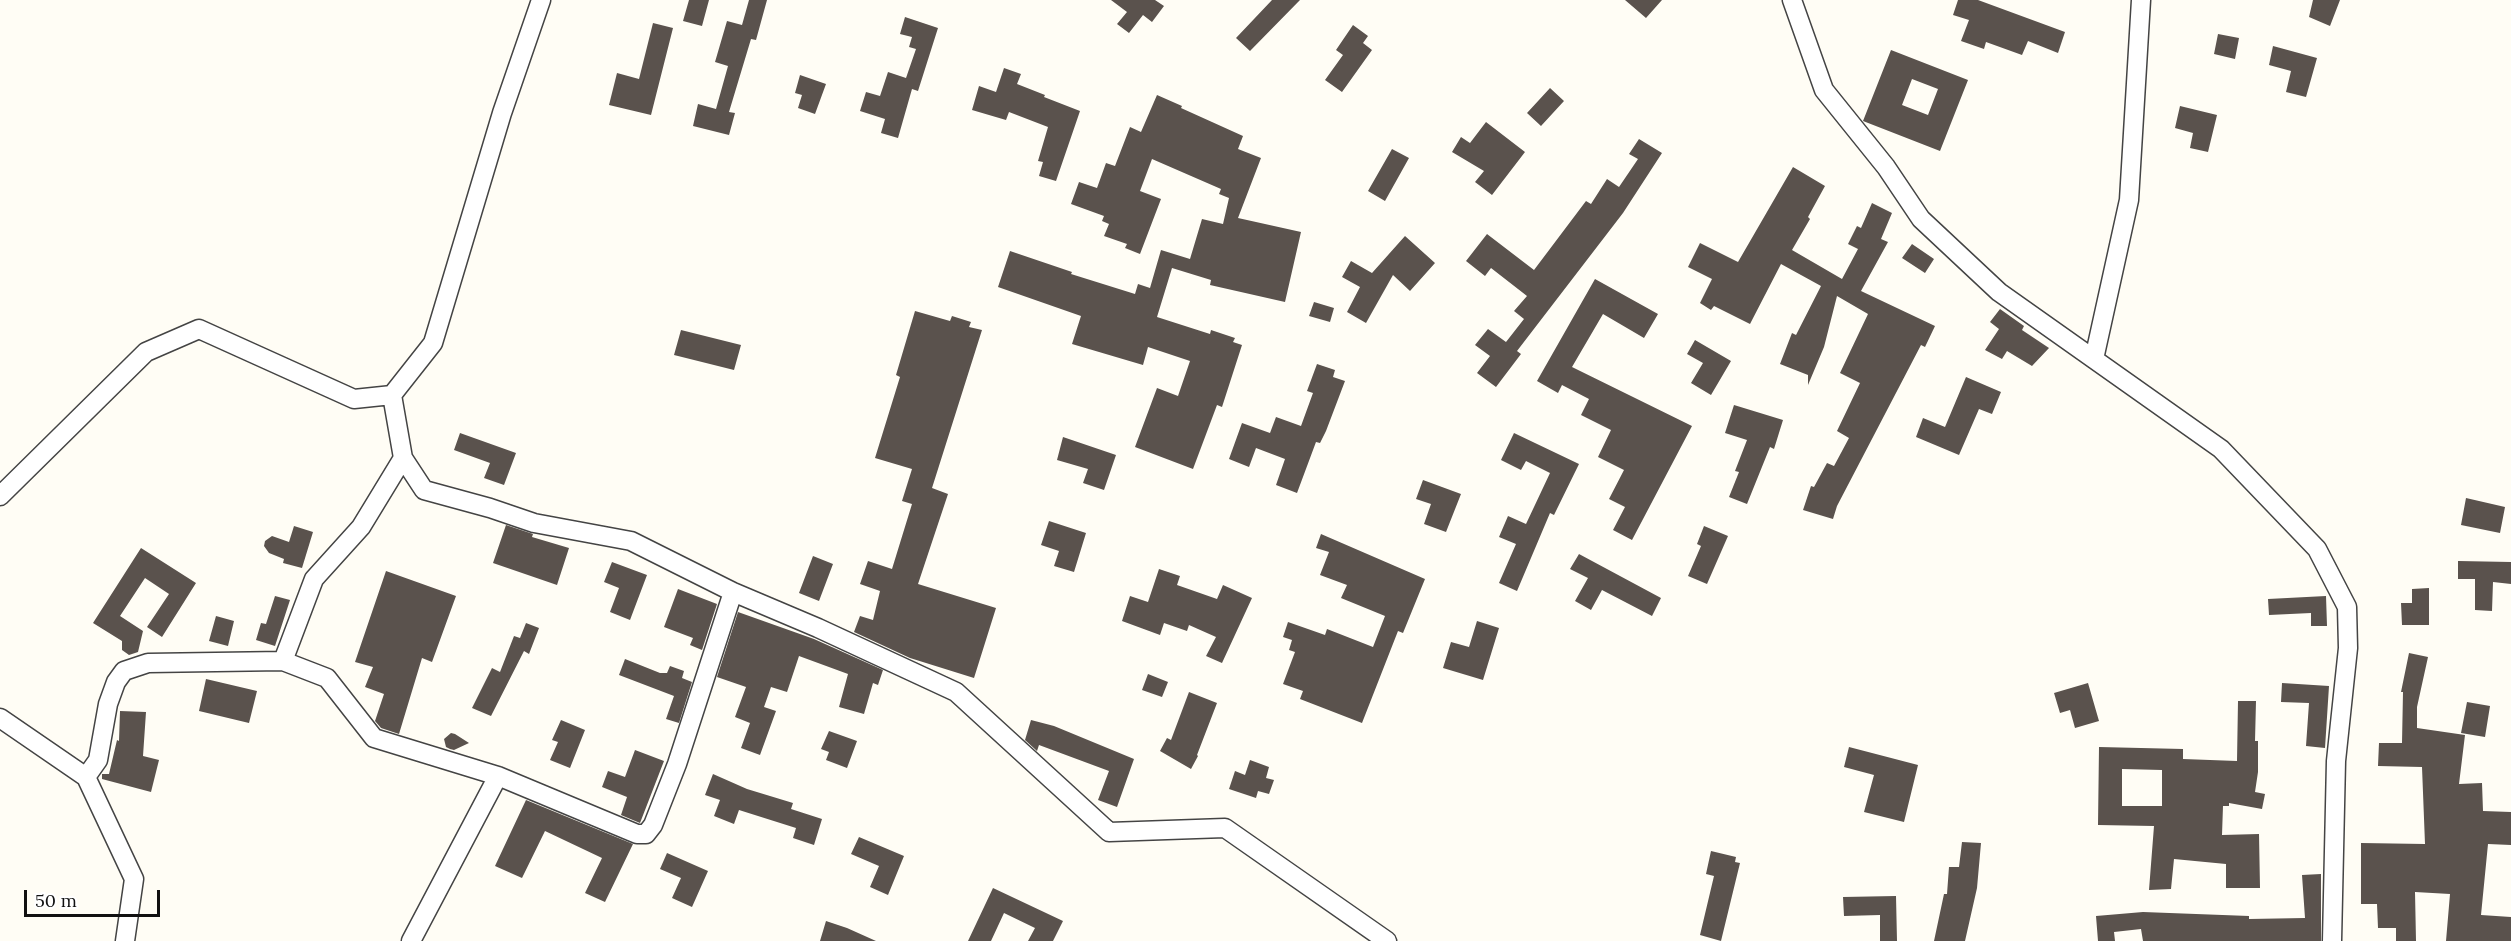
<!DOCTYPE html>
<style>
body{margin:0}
#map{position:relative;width:2511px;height:941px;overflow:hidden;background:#fffdf5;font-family:Lora,serif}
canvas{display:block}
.scale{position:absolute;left:24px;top:890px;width:136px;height:27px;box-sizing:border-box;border:3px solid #111;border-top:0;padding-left:8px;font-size:18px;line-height:21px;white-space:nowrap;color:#111;-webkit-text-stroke:4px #fff;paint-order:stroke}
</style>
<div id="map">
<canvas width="2511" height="941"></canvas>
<div class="scale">50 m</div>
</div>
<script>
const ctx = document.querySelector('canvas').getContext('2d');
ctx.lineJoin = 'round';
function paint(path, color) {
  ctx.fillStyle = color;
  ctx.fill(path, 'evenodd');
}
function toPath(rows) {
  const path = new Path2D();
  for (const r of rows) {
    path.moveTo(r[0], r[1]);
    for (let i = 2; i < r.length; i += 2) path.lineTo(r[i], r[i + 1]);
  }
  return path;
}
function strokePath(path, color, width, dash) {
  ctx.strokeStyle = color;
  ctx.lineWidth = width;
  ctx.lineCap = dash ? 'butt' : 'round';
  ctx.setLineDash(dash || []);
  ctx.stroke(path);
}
paint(toPath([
 [689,0,709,0,702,26,683,21],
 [749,0,767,0,756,40,751,39,729,112,735,113,729,135,693,126,698,104,716,109,728,66,715,62,727,21,742,25],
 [1111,0,1155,0,1164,6,1152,22,1143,15,1129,33,1117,24,1127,12],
 [1272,0,1300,0,1250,51,1236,38],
 [1625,0,1662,0,1646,18],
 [1958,0,1978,0,2065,32,2058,53,2028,41,2022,55,1986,42,1984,49,1961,41,1969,20,1953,15],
 [2313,0,2340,0,2330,26,2309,17],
 [905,17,938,28,918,91,912,89,898,138,881,133,885,119,860,111,866,92,880,96,888,72,906,78,916,49,909,47,912,37,900,34],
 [653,23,673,28,651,115,609,105,617,73,639,79],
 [1353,25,1368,36,1363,43,1372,50,1342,92,1325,80,1343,55,1336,50],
 [2218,34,2239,38,2235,59,2214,54],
 [2273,46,2317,58,2306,97,2286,92,2291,71,2269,65],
 [1891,50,1968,80,1940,151,1863,121],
 [1912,79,1938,89,1928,115,1902,105],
 [1004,68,1021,74,1017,84,1045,95,1044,97,1080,111,1056,181,1039,176,1043,162,1038,161,1048,127,1009,112,1006,120,972,110,979,86,996,92],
 [800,75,826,84,815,114,798,108,802,95,795,93],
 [1550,88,1564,101,1541,126,1527,113],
 [1157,95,1182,106,1181,108,1243,136,1238,149,1261,158,1238,218,1301,232,1285,302,1210,285,1211,280,1172,268,1157,317,1210,334,1211,330,1235,338,1233,342,1242,345,1222,407,1217,405,1193,469,1135,447,1157,388,1178,396,1190,361,1148,347,1143,365,1072,344,1081,316,998,287,1010,251,1072,272,1071,274,1135,294,1138,284,1150,288,1161,250,1190,259,1202,219,1223,224,1229,198,1219,194,1221,189,1152,159,1140,191,1161,199,1140,254,1125,248,1127,244,1104,236,1109,224,1102,221,1104,216,1071,204,1079,182,1097,188,1106,163,1115,166,1130,127,1141,132],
 [2180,106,2217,115,2208,152,2190,148,2193,133,2175,128],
 [1486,122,1525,152,1492,195,1475,182,1484,171,1452,152,1461,137,1470,143],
 [1639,139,1662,153,1623,213,1517,351,1521,354,1496,387,1477,373,1490,356,1475,345,1488,329,1506,342,1524,319,1514,311,1527,296,1491,268,1485,276,1466,261,1487,234,1534,270,1586,201,1591,204,1607,179,1619,187,1638,159,1629,154],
 [1392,149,1409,158,1385,201,1368,191],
 [1793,167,1825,186,1808,217,1810,219,1792,250,1842,279,1858,249,1848,244,1857,226,1861,228,1872,203,1892,213,1881,239,1888,242,1861,291,1935,326,1925,347,1921,345,1837,506,1833,519,1803,510,1811,486,1814,487,1827,463,1834,466,1849,438,1837,431,1860,383,1840,373,1868,314,1837,296,1824,347,1808,385,1808,375,1780,364,1792,333,1796,335,1821,286,1781,264,1750,324,1714,306,1711,310,1700,303,1712,279,1688,267,1700,243,1738,262],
 [1405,236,1435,263,1410,291,1393,275,1366,323,1347,312,1360,287,1342,277,1351,261,1372,273],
 [1912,244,1934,259,1925,273,1902,258],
 [1595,279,1658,314,1644,338,1603,314,1572,367,1692,426,1632,540,1613,530,1625,507,1609,499,1624,470,1598,457,1611,430,1581,415,1589,399,1562,385,1558,393,1537,381],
 [1314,302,1334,308,1330,322,1309,316],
 [2000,309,2024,326,2022,330,2049,348,2032,366,2007,351,2002,359,1985,350,1999,329,1990,322],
 [915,311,950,321,952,316,971,322,969,327,982,330,932,488,948,494,918,584,996,608,974,678,910,658,854,632,860,616,873,620,880,591,860,584,868,561,892,569,912,504,902,501,912,469,875,458,900,377,896,375],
 [681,330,741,345,734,370,674,355],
 [1695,340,1731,361,1711,395,1691,383,1703,363,1687,354],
 [1317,364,1335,370,1333,377,1345,381,1326,431,1320,443,1316,442,1297,493,1276,485,1285,459,1256,448,1249,467,1229,459,1242,423,1270,433,1276,417,1301,426,1313,393,1307,391],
 [1966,377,2001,392,1992,414,1979,409,1959,455,1916,437,1923,418,1945,427],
 [1734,405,1783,420,1774,449,1770,447,1747,504,1729,497,1739,472,1735,471,1747,440,1725,433],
 [460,433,516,453,504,485,484,478,490,463,454,450],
 [1514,433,1579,464,1554,515,1550,513,1517,591,1499,583,1516,544,1499,537,1508,516,1526,524,1550,473,1526,461,1521,470,1501,460],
 [1063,437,1116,455,1104,490,1083,483,1088,469,1057,460],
 [1423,480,1461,494,1446,532,1424,524,1431,504,1416,499],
 [2466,498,2505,507,2500,533,2461,525],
 [1049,521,1086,533,1074,572,1054,566,1059,551,1041,545],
 [506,525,533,534,532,537,569,548,557,585,493,563],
 [294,526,313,532,302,568,283,563,284,559,269,553,264,546,265,541,272,536,289,542],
 [1704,526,1728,536,1707,584,1688,576,1701,546,1697,544],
 [1321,534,1425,579,1403,633,1398,631,1362,723,1300,699,1303,691,1283,684,1295,652,1289,650,1292,640,1283,637,1288,622,1325,635,1327,629,1373,647,1385,616,1341,598,1347,585,1320,575,1329,552,1316,548],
 [141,548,196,583,162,637,147,627,169,594,145,578,120,616,143,631,138,652,129,655,122,650,122,641,93,623],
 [1579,554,1661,598,1652,616,1602,590,1591,610,1575,601,1588,578,1570,569],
 [813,556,833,564,819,601,799,593],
 [2458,561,2511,562,2511,584,2493,582,2492,611,2475,610,2475,579,2458,579],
 [612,562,647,575,630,620,610,612,619,588,604,582],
 [1159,569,1180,576,1177,585,1217,599,1223,585,1252,598,1222,663,1206,656,1216,637,1189,625,1187,631,1164,623,1160,635,1122,621,1130,596,1148,602],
 [386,571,456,596,432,662,422,658,399,734,381,728,375,721,384,694,365,687,373,667,355,662],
 [2429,588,2429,625,2402,625,2401,603,2412,603,2412,589],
 [678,589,717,604,702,650,690,645,693,638,664,627],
 [275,596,290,600,275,646,256,640,261,623,266,624],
 [2326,596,2327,626,2311,626,2311,613,2269,615,2268,599],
 [738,612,814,639,883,670,878,685,873,683,864,714,839,707,848,674,799,656,787,692,771,687,764,707,776,711,760,755,741,748,750,723,735,717,746,687,717,677],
 [216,616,234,621,228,646,209,641],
 [1477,621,1499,628,1483,680,1443,668,1451,642,1469,647],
 [526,623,539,628,529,654,524,651,491,716,472,708,492,668,500,672,514,636,520,638],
 [2409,653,2428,657,2417,707,2417,728,2465,735,2459,784,2482,783,2483,811,2511,812,2511,845,2488,844,2481,915,2511,917,2511,941,2446,941,2450,894,2415,892,2416,941,2396,941,2396,928,2378,928,2377,904,2361,904,2361,843,2425,844,2422,767,2378,766,2379,743,2402,743,2403,692,2401,692],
 [625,659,660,673,667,673,670,666,684,671,682,678,692,682,679,723,666,719,674,696,619,675],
 [1148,674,1168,682,1162,697,1142,690],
 [206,679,257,691,249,723,199,711],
 [2088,683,2099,721,2075,728,2070,710,2060,713,2054,693],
 [2282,683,2329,686,2325,748,2306,746,2309,703,2281,702],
 [1189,692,1217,703,1197,755,1198,756,1191,769,1160,751,1167,738,1171,740],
 [2238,701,2256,701,2255,741,2258,741,2258,772,2255,792,2265,794,2262,809,2229,803,2229,806,2223,806,2222,835,2259,834,2260,888,2226,888,2226,864,2174,859,2171,889,2149,890,2154,826,2098,825,2099,747,2183,749,2183,759,2237,761],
 [2122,769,2162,770,2162,806,2122,806],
 [2467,702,2490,706,2485,737,2461,733],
 [120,711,146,712,143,756,159,760,151,792,102,779,102,774,109,774,117,740,119,741],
 [561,720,585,730,570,768,550,760,558,742,552,740],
 [1031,720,1054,726,1134,759,1117,807,1098,800,1109,771,1039,745,1037,751,1025,740],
 [829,731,857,741,847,768,826,760,829,752,821,749],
 [451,733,455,734,469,743,454,750,450,749,446,747,444,739],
 [1849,747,1918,765,1904,822,1864,812,1874,775,1844,767],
 [635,750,664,761,640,823,621,815,627,797,602,787,608,771,625,777],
 [1250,760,1269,767,1266,778,1274,780,1269,794,1258,791,1256,798,1229,789,1235,771,1245,775],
 [713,774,747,789,793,803,791,809,822,819,814,845,793,838,796,828,739,810,734,824,714,816,720,800,705,795],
 [526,800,633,844,605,902,585,893,602,858,545,831,522,878,495,866],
 [859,837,904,856,888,895,870,887,879,866,851,854],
 [1962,842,1981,843,1977,888,1965,941,1934,941,1944,894,1947,894,1949,867,1959,867],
 [1711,851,1736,857,1735,862,1740,863,1721,941,1700,935,1714,876,1706,874],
 [667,853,708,871,692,907,672,898,681,878,660,869],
 [2321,874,2321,941,2143,941,2141,929,2114,932,2115,941,2098,941,2096,916,2143,912,2249,916,2249,919,2305,918,2302,875],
 [993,888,1063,921,1053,941,1028,941,1035,928,1004,913,991,941,968,941],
 [1896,896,1897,941,1880,941,1880,915,1844,916,1843,897],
 [826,921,847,928,876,941,820,941]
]), '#5a524d');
const minor = toPath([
 [1792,0,1824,90,1886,167,1921,219,1999,292,2221,449,2317,549,2347,607,2348,648,2336,761,2332,941],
 [2094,359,2129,200,2141,0],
 [403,458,424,490,490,508,534,523,631,541,733,592,818,628,956,692,1109,832,1225,828,1387,941],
 [0,496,146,352,199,329,354,399,392,395,433,343,502,113,541,0],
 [283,661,314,579,361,527,403,458,392,395],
 [0,718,86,777,134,879,125,941],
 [86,777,98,760,108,704,116,682,124,671,148,663,283,661,327,678,374,738,498,776,637,834,646,834,653,825,677,764,733,592],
 [411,941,498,776]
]);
strokePath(minor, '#444', 21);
strokePath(minor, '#fff', 18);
</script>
